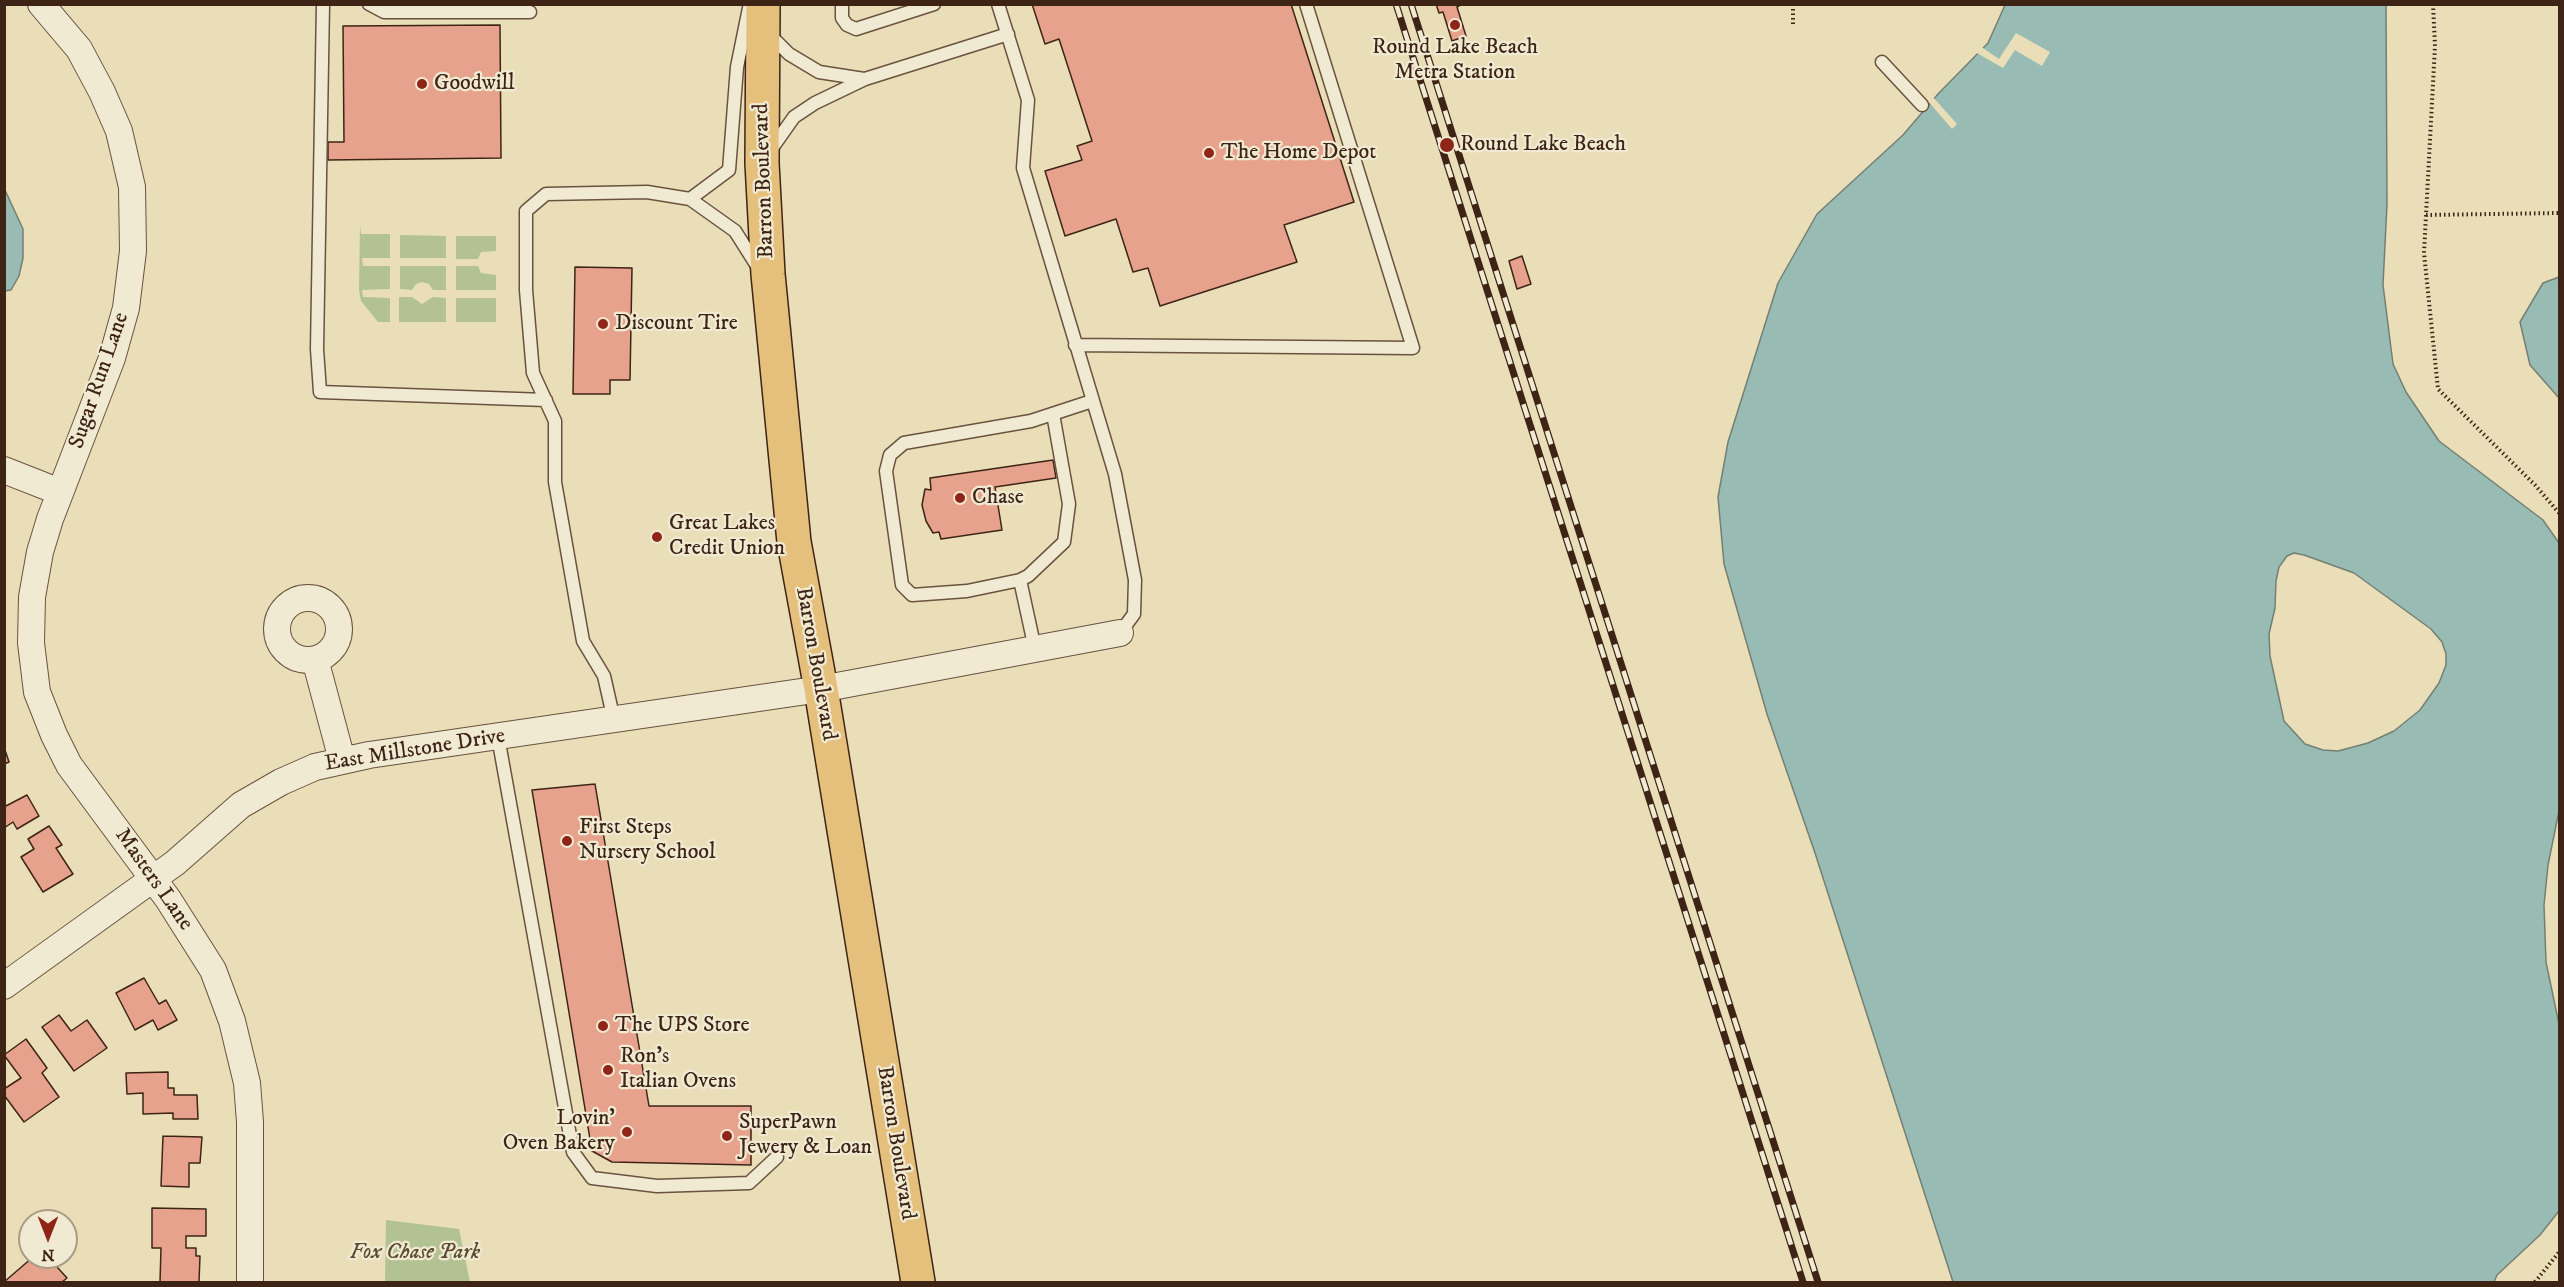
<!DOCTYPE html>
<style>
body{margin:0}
#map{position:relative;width:2564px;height:1287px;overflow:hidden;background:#eadeb9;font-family:"IM FELL DW Pica",serif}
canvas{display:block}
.frame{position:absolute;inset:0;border:6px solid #3e2415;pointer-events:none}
.north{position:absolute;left:18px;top:1209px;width:60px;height:60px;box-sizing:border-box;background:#f1ead2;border:2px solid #a99b86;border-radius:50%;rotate:180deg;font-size:16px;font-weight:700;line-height:24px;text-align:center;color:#3e2415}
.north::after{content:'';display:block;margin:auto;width:21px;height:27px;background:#8f2418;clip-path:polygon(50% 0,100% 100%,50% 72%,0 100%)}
</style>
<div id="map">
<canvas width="2564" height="1287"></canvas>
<div class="frame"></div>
<div class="north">N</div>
</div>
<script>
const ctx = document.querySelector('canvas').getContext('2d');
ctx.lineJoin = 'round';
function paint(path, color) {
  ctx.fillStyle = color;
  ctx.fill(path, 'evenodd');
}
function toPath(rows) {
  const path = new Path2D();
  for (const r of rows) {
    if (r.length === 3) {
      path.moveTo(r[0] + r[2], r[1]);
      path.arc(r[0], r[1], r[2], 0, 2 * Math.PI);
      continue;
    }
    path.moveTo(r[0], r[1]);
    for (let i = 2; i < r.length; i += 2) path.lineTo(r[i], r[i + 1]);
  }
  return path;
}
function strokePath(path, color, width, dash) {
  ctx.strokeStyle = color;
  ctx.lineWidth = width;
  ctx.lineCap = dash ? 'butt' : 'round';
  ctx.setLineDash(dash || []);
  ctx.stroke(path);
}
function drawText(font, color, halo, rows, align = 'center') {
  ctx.font = font + ' "IM FELL DW Pica",serif';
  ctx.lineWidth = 4.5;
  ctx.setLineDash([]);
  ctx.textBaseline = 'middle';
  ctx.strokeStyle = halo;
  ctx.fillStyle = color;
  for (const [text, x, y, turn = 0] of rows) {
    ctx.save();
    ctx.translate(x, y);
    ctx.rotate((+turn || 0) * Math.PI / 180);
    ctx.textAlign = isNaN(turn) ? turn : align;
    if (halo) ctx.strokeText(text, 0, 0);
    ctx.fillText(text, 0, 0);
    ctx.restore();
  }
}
paint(toPath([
 [360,225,361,234,390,234,390,258,362,258,363,266,390,266,390,289,362,290,363,297,390,298,390,322,378,322,361,301,359,290],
 [400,235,446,236,446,258,400,258],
 [456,236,496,236,496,251,481,252,478,259,456,259],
 [400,266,446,266,446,290,433,290,429,284,422,282,416,284,412,290,400,289],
 [456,266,478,266,481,273,496,275,496,290,456,290],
 [399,297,412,297,422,304,433,297,446,298,446,322,399,322],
 [456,298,496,298,496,322,456,322],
 [386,1220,459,1229,470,1282,385,1282]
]), '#b2c292');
const water = toPath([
 [2005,5,2386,5,2387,204,2383,285,2393,364,2406,392,2439,441,2543,520,2559,543,2560,806,2548,865,2544,905,2546,962,2560,1029,2559,1211,2540,1235,2497,1275,2494,1282,1953,1282,1815,853,1767,714,1724,564,1718,497,1728,442,1778,283,1817,214,1903,135,1938,94,1988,43,2005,5],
 [2294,553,2304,555,2354,573,2431,629,2442,642,2446,654,2446,665,2439,683,2420,710,2394,731,2368,743,2338,751,2323,750,2305,744,2284,721,2270,656,2269,634,2275,608,2276,581,2279,567,2287,556,2294,553],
 [5,190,23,229,23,258,19,276,11,290,5,291,5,190],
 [2559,277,2560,277,2559,398,2530,365,2520,322,2543,283,2559,277]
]);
paint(water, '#98bcb3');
strokePath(water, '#747f74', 1.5);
paint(toPath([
 [2016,33,2050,52,2042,66,2015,50,2003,68,1975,52,1980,46,1999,59],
 [1932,96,1957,124,1952,129,1928,101]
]), '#eadeb9');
const building = toPath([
 [1032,4,1291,4,1354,202,1284,225,1297,262,1160,306,1148,268,1133,272,1116,219,1065,236,1045,171,1082,160,1077,146,1092,141,1059,39,1045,44,1032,4],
 [1436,4,1462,4,1457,7,1466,36,1452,41,1443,12,1439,13,1436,4],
 [500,25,501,158,328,160,328,142,344,142,343,26,500,25],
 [1522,256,1531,284,1517,289,1509,261,1522,256],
 [575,267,632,268,630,380,610,380,610,394,573,394,575,267],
 [1053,460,1056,478,995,487,1002,530,941,539,939,532,933,533,926,521,922,505,925,489,931,490,930,478,1053,460],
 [4,747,9,762,4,764,4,747],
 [595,784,649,1106,751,1106,751,1165,612,1162,592,1151,532,790,595,784],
 [27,795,39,816,17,829,13,822,4,828,4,807,27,795],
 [49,826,62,845,56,848,73,874,43,892,21,857,34,849,28,839,49,826],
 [144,978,159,1004,166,1000,177,1020,158,1030,153,1020,135,1030,116,993,144,978],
 [59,1015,71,1031,87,1020,107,1048,74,1071,42,1027,59,1015],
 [26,1039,47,1068,42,1073,59,1097,24,1122,4,1095,4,1089,21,1078,4,1055,26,1039],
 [168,1072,168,1088,174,1088,174,1095,197,1095,198,1119,173,1119,173,1113,143,1114,143,1093,127,1094,126,1073,168,1072],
 [163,1136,202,1137,200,1163,189,1163,189,1187,161,1186,163,1136],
 [152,1208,206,1209,206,1236,186,1236,186,1248,196,1248,196,1256,200,1256,199,1282,160,1282,161,1248,152,1248,152,1208],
 [33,1257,48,1257,67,1278,62,1282,4,1282,33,1257]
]);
paint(building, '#e7a28d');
strokePath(building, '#3e2415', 1.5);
const lane = toPath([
 [323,4,317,349,320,392,546,400],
 [369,4,384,12,530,12],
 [842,4,842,18,847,25,856,29,934,4],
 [998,4,1028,100,1023,168,1115,474,1135,580,1134,614,1120,633],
 [769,34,789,54,819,72,864,79],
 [1882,62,1922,105],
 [770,151,794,117,815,103,865,79,1008,34],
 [690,199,729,170,737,67,749,8],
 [1075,345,1413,348,1306,4],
 [1053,414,1069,504,1064,542,1028,576,1020,580,967,591,912,595,902,585,886,471,890,455,904,443,1031,421,1092,401],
 [1020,580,1035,649],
 [614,720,604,676,583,641,555,482,555,421,533,373,526,290,526,211,546,194,647,192,690,199,735,231,759,269],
 [498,737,573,1152,592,1178,657,1186,749,1183,777,1157]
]);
const street = toPath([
 [41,4,79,49,102,92,119,131,132,187,133,251,126,308,112,358,50,519,40,552,32,597,31,643,37,692,54,735,69,765,168,899,213,970,232,1021,247,1083,250,1122,250,1282],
 [4,470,60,492],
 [308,629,31],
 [315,659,342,760],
 [4,986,175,863,241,805,281,782,315,767,369,755,821,689,1120,633]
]);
const primary = toPath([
 [763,4,762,163,768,274,794,542,821,689,918,1282]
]);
strokePath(lane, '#69523e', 15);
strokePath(street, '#69523e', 28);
strokePath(primary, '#3e2415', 36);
strokePath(toPath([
 [2433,4,2435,46,2424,253,2438,389,2535,485,2560,514],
 [1793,24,1793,4],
 [2426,215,2560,213],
 [2535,1282,2560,1251]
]), '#3e2415', 4, [1.5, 3]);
strokePath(lane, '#f1ead2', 12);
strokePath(street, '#f1ead2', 26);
strokePath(primary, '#e5bf7c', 33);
const rail = toPath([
 [1396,4,1803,1282],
 [1411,4,1818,1282]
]);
strokePath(rail, '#3e2415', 7);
strokePath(rail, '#f1ead2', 4.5, [14]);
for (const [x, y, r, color] of [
 [1455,25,6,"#8f2418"],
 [422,84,6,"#8f2418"],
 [1447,145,8,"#8f2418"],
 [1209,153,6,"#8f2418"],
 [603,324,6,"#8f2418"],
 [960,498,6,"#8f2418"],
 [657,537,6,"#8f2418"],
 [567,841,6,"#8f2418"],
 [603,1026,6,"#8f2418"],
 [608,1070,6,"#8f2418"],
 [627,1132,6,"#8f2418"],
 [727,1136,6,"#8f2418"]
]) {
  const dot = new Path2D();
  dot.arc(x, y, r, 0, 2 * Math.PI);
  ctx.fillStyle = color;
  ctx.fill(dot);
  strokePath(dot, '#f1ead2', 2);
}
drawText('22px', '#3e2415', '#f1ead2', [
 ["Round Lake Beach",1455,48,"center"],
 ["Metra Station",1455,73,"center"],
 ["Goodwill",434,84],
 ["Round Lake Beach",1460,145],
 ["The Home Depot",1221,153],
 ["Discount Tire",615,324],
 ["Chase",972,498],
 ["Great Lakes",669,524],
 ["Credit Union",669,549],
 ["First Steps",579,828],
 ["Nursery School",579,853],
 ["The UPS Store",615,1026],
 ["Ron's",620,1057],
 ["Italian Ovens",620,1082],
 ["Lovin'",615,1119,"right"],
 ["Oven Bakery",615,1144,"right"],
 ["SuperPawn",739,1123],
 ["Jewery & Loan",739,1148]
], 'left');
drawText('22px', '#3e2415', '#f1ead2', [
 ["Barron Boulevard",765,181,-92],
 ["Sugar Run Lane",100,381,-71],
 ["Barron Boulevard",815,664,80],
 ["East Millstone Drive",415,751,-9],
 ["Masters Lane",153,880,55],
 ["Barron Boulevard",895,1143,81]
]);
drawText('italic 22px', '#5b4c34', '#f1ead2', [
 ["Fox Chase Park",415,1253]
]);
</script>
